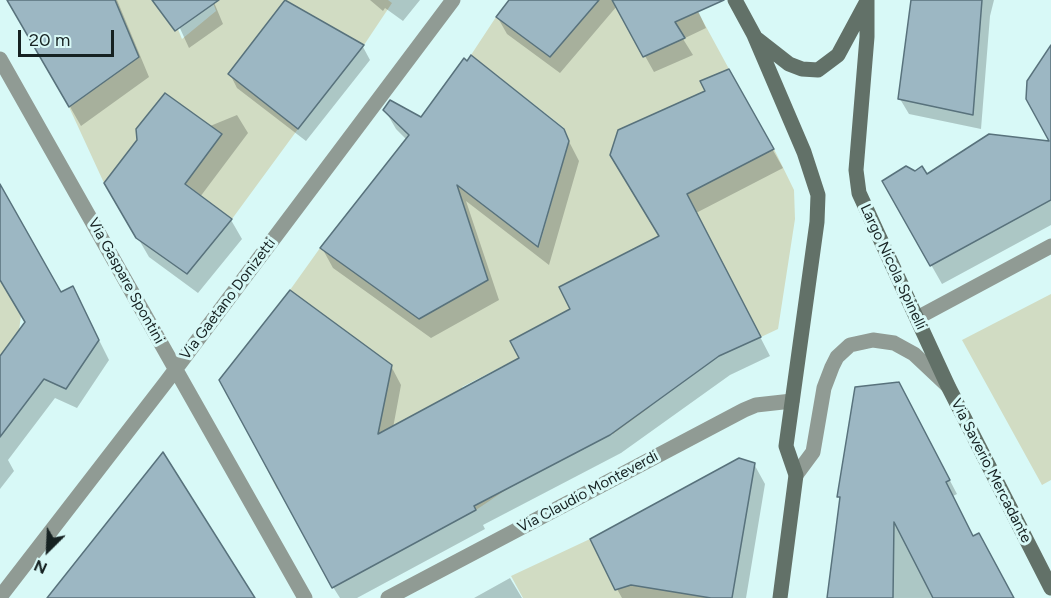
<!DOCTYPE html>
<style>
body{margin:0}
#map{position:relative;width:1051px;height:598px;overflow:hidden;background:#d8f9f7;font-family:Figtree,sans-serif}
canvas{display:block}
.north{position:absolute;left:18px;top:520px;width:60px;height:60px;-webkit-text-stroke:4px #d8f9f7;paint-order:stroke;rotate:204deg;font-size:16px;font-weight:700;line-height:24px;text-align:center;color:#162222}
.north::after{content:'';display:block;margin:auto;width:21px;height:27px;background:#162222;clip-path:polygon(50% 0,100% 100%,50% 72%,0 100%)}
.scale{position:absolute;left:18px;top:30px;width:96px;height:27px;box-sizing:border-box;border:3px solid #162222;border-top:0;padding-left:8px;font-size:18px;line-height:21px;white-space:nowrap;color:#162222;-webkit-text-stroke:4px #d8f9f7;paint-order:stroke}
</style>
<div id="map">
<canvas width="1051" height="598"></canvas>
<div class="north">N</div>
<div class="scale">20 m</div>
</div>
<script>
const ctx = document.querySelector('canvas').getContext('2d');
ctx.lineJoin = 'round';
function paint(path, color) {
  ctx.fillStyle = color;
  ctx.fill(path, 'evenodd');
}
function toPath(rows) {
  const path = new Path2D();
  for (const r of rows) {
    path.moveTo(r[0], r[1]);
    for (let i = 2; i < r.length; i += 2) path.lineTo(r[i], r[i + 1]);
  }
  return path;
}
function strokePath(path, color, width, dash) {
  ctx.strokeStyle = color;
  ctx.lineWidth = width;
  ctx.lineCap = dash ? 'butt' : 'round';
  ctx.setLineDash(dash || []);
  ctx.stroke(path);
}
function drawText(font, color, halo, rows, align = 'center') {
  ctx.font = font + ' Figtree,sans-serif';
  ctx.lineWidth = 6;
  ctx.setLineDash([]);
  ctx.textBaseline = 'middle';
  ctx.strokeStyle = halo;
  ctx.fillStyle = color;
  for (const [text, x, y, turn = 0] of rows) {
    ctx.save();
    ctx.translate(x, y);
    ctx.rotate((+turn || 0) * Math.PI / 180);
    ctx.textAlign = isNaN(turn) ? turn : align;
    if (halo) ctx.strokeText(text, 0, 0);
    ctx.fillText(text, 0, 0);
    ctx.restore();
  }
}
paint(toPath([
 [115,0,166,0,182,39,216,11,212,0,388,0,392,3,364,45,285,0,228,74,298,129,232,219,177,177,137,140,104,183,69,107,139,57],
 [599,0,612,0,643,57,684,38,675,22,698,12,729,69,700,81,705,91,619,130,610,155,646,215,774,149,794,190,795,219,778,329,761,337,704,228,631,250,559,287,594,300,650,407,613,434,553,319,540,398,524,405,503,366,462,387,513,485,476,510,421,411,277,489,258,451,389,375,290,290,320,248,419,319,488,280,480,256,411,209,387,164,402,143,539,247,569,141,564,128,471,55,496,17,550,57],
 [0,280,21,316,19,330,0,356],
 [1051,294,1051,480,1042,485,962,340],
 [590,539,615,589,631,585,711,598,523,598,511,576]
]), '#d1dcc3');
paint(toPath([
 [9,0,117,0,149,77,81,126],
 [167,0,213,0,223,24,189,48],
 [370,0,420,0,403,21,385,8,383,11],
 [511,0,693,0,706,28,683,39,693,55,654,72,617,6,560,73,507,34,498,18],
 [914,0,994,0,990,16,981,129,909,114,900,99],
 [363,47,370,60,306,141,237,88,230,74],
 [728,71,783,168,696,213,770,356,730,375,621,453,483,525,485,529,357,598,340,598,333,587,391,366,401,385,393,428,521,358,572,310,660,236,707,92],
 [385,110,421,119,563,130,579,161,549,265,466,201,499,300,431,338,333,268,322,248,407,140,396,129],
 [237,115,248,133,200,197,231,220,242,239,198,293,149,257,106,183,176,140],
 [1051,143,1051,225,942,284,884,182,926,176],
 [0,187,61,294,73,288,109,360,77,408,55,398,8,460,14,471,0,489,0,358,26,322,0,278],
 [906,397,957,494,953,496,973,537,1013,598,829,598,841,501,839,497],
 [754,464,765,484,746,598,622,598,617,589],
 [510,578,522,598,474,598]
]), '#0003');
const building = toPath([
 [7,0,115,0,139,57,69,107,7,0],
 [152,0,219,0,175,31,152,0],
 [285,0,364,45,298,129,228,74,285,0],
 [509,0,599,0,550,57,496,17,509,0],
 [612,0,724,0,675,22,685,38,643,57,612,0],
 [911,0,982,0,973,115,898,99,911,0],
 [1051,45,1051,200,930,266,882,181,906,166,915,171,922,166,927,174,989,134,1049,141,1026,99,1027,81,1051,45],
 [471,55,564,129,569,141,538,247,457,185,488,280,419,319,320,248,409,135,383,110,390,100,421,117,464,58,467,61,471,55],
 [729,69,774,149,687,194,761,337,719,356,610,435,474,506,476,510,332,588,219,380,290,290,392,365,378,434,519,358,510,341,570,309,559,287,659,236,610,155,618,130,705,91,700,81,729,69],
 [165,93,222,134,185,184,232,219,187,274,136,238,104,183,137,140,136,129,165,93],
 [0,184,61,292,73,286,99,340,66,389,44,379,0,437,0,356,25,322,0,280,0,184],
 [899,382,950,480,946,482,973,536,979,533,1014,598,933,598,894,522,893,598,827,598,840,497,837,497,855,387,899,382],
 [163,452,255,598,47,598,163,452],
 [739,458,755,463,732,598,711,598,631,585,615,590,590,539,739,458]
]);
paint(building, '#9cb7c3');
strokePath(building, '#58727c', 1.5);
strokePath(toPath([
 [0,59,305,598],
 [917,318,1051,246],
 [796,475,813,452,824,388,832,367,837,357,850,345,873,340,894,343,914,354,948,386],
 [0,597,166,382,453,0],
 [388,598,744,410,756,405,792,401]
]), '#909b94', 15);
strokePath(toPath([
 [735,0,754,35,804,152,818,195,817,222,786,446,796,475,780,598],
 [867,0,867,37,856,170,859,193,948,386,1051,588],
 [757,39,789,64,802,69,818,70,838,55,866,3]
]), '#627168', 15);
drawText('15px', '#162222', '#d8f9f7', [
 ["Largo Nicola Spinelli",893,267,65],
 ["Via Gaspare Spontini",126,281,61],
 ["Via Gaetano Donizetti",228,299,-53],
 ["Via Saverio Mercadante",991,471,63],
 ["Via Claudio Monteverdi",588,492,-28]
]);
</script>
